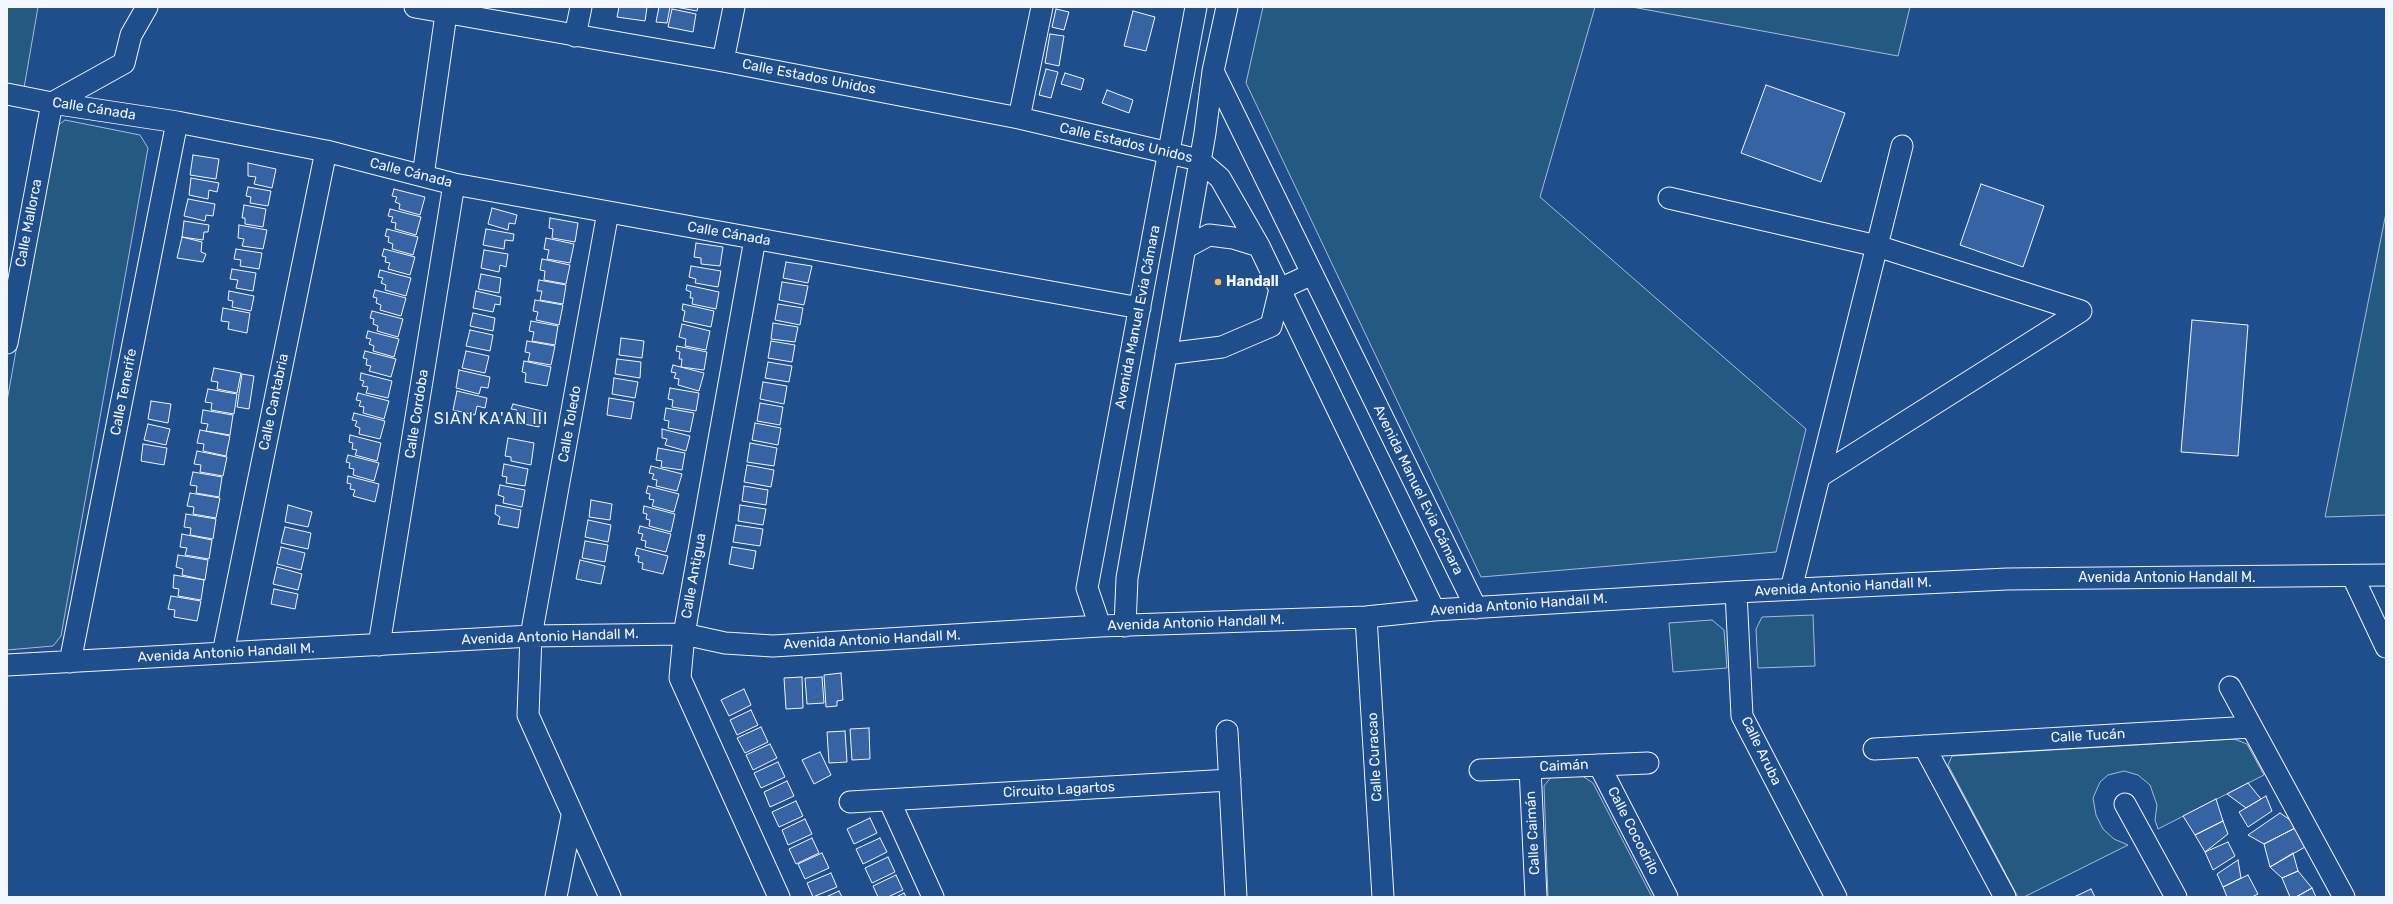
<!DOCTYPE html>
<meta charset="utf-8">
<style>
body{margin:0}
#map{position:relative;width:2393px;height:904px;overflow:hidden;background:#1f4e8c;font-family:Rubik,sans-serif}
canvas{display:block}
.frame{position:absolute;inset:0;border:8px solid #f2f6ff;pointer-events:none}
</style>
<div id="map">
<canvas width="2393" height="904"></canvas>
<div class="frame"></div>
</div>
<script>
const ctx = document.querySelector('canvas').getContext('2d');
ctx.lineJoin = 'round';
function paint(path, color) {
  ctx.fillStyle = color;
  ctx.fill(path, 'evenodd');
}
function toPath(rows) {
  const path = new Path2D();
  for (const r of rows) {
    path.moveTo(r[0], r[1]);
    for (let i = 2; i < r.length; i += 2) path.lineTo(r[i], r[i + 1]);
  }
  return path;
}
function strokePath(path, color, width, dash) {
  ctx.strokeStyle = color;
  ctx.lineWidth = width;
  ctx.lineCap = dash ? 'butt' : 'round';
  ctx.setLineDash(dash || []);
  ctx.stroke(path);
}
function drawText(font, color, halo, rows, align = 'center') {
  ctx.font = font + ' Rubik,sans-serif';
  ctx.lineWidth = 3;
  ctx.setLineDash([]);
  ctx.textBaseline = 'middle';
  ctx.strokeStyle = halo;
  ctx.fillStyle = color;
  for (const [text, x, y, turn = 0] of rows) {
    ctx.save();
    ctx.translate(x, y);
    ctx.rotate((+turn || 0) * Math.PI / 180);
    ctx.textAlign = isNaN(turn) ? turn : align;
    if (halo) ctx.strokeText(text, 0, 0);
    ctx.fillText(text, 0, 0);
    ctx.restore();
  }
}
const green = toPath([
 [7,7,38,7,24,88,7,84,7,7],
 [1263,7,1595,7,1540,197,1806,429,1776,552,1481,577,1246,83,1263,7],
 [1632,7,1910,7,1898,56,1632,7],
 [65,120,140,135,148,148,61,636,53,646,7,650,7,401,56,127,65,120],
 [2386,213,2386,515,2325,517,2386,213],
 [1813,615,1815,666,1758,668,1756,629,1762,617,1813,615],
 [1712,620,1724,630,1727,668,1673,672,1669,623,1712,620],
 [2234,739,2247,744,2264,775,2158,829,2155,820,2157,805,2150,785,2138,775,2124,771,2108,775,2100,782,2093,798,2096,815,2103,829,2114,839,2128,845,2024,897,2018,897,1948,765,1952,756,2234,739],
 [1581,775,1593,783,1652,897,1548,897,1544,786,1551,777,1581,775]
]);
paint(green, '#245a82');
strokePath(green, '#a8bbd7', 1);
const building = toPath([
 [619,7,647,7,645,21,617,17,619,7],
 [659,7,670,7,667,23,656,22,659,7],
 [675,7,698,7,697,11,675,7],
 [672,9,696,14,693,32,668,27,672,9],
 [1056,9,1069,12,1064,30,1052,27,1056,9],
 [1133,11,1155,17,1146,51,1124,46,1133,11],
 [1050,34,1064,36,1059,66,1045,63,1050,34],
 [1046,69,1058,72,1051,98,1039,95,1046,69],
 [1065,73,1084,79,1081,90,1061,84,1065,73],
 [1766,85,1845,113,1821,182,1741,153,1766,85],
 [1107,90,1133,100,1129,113,1102,103,1107,90],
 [193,155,219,159,216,179,190,175,193,155],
 [248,163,276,169,272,188,254,184,256,177,248,176,248,163],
 [191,178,219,183,217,192,209,190,208,199,189,195,191,178],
 [1981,184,2044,206,2023,267,1960,245,1981,184],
 [248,187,271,191,268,206,250,203,251,197,246,196,248,187],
 [394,189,425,197,420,215,399,209,400,204,395,202,397,197,392,196,394,189],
 [188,199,215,204,213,216,206,215,205,221,184,216,188,199],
 [244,205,266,209,263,227,245,224,245,218,242,218,244,205],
 [492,208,517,215,515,224,509,223,508,230,488,224,492,208],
 [390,209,421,217,416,235,395,229,396,223,391,222,393,217,388,216,390,209],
 [550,218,578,223,575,242,552,238,553,229,549,228,550,218],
 [184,221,209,225,208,232,204,232,203,240,182,237,184,221],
 [239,225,267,230,263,249,242,246,244,239,238,238,239,225],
 [387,229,418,237,413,255,392,249,393,244,388,242,389,237,385,236,387,229],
 [486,229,514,234,513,241,505,240,504,249,483,245,486,229],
 [182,237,202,242,201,252,206,254,203,262,177,258,182,237],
 [546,238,574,244,570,263,547,259,549,250,544,249,546,238],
 [696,243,723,247,720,266,701,264,701,258,694,257,696,243],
 [236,249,262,253,259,269,240,266,241,260,234,259,236,249],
 [384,249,415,257,410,275,388,269,390,263,385,262,386,257,382,256,384,249],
 [484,250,508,254,506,267,500,265,499,272,481,268,484,250],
 [542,259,570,265,566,284,544,280,545,271,540,270,542,259],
 [786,262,812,266,808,283,783,278,786,262],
 [691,266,721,271,718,287,695,283,696,279,689,277,691,266],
 [232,269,256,273,253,291,236,288,238,280,230,279,232,269],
 [380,270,411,278,406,296,385,290,386,285,381,283,383,278,378,277,380,270],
 [481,274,501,278,499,293,478,289,481,274],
 [539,280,566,285,563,304,540,300,542,291,537,291,539,280],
 [782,282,808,286,804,305,779,300,782,282],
 [687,285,719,292,716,309,692,304,693,298,690,298,691,292,686,290,687,285],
 [375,290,406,298,401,316,380,310,381,305,376,303,377,298,373,297,375,290],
 [229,291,254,296,251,311,232,307,233,301,228,300,229,291],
 [476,291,501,297,500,305,495,304,493,312,473,308,476,291],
 [535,300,563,305,559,325,536,320,538,312,533,311,535,300],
 [683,304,714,311,711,327,683,321,685,311,682,310,683,304],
 [778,304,803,308,800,325,775,320,778,304],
 [223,308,250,313,247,333,228,329,229,322,221,321,223,308],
 [372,311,403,319,398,337,377,331,378,326,373,324,374,319,370,318,372,311],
 [473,313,495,318,493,331,470,326,473,313],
 [2192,320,2248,325,2238,456,2181,452,2192,320],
 [531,321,558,326,555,345,532,341,534,332,529,331,531,321],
 [773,323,798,327,795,342,771,339,773,323],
 [682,324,710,331,706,350,685,346,686,339,679,337,682,324],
 [470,330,493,335,490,351,466,346,470,330],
 [368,331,399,339,394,357,373,351,374,346,369,344,371,339,366,338,368,331],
 [621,338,644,341,642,358,619,355,621,338],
 [527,341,555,346,551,365,528,361,530,353,525,352,527,341],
 [771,341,795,345,792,362,768,358,771,341],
 [677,346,707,352,704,370,681,367,682,359,679,359,680,352,676,351,677,346],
 [365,351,396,359,391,377,369,371,371,366,366,365,367,359,363,358,365,351],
 [466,351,489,356,485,373,462,368,466,351],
 [617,359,641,362,640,378,615,374,617,359],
 [524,361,551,367,547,386,525,382,526,373,522,372,524,361],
 [768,362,792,366,789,382,765,378,768,362],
 [673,365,704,373,699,391,678,385,679,379,674,378,676,373,671,372,673,365],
 [214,368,241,373,237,393,217,389,218,382,211,381,214,368],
 [459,370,490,377,488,388,481,387,479,394,456,388,459,370],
 [361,373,392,381,388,398,366,393,368,387,362,386,364,381,360,380,361,373],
 [242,374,254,376,249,409,237,407,242,374],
 [614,378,638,382,635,398,612,394,614,378],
 [763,382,787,386,784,404,760,399,763,382],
 [670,388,699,393,696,411,672,407,673,400,668,399,670,388],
 [208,389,237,394,234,414,211,410,212,403,205,402,208,389],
 [457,391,487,398,485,408,477,406,475,415,453,410,457,391],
 [358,393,389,401,384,419,363,413,364,407,359,406,361,401,356,400,358,393],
 [609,398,634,402,631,419,607,415,609,398],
 [151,401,171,404,168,423,148,419,151,401],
 [760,403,783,407,780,425,757,421,760,403],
 [513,404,542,411,539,427,519,423,521,416,516,415,517,410,511,409,513,404],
 [666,408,694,413,690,432,668,428,669,421,664,420,666,408],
 [203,410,233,415,230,435,206,431,208,424,201,423,203,410],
 [354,413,385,421,380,439,359,434,360,428,355,426,357,421,352,420,354,413],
 [755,423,781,428,778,445,752,440,755,423],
 [148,424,170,429,166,445,144,440,148,424],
 [662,429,690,436,686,451,665,445,667,439,662,438,662,429],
 [200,430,230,436,226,456,203,451,204,444,197,443,200,430],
 [350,435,381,443,377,461,355,455,357,450,352,449,353,443,349,442,350,435],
 [508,438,534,443,531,465,511,461,511,457,505,456,508,438],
 [750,443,777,448,774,466,747,462,750,443],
 [143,444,167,448,164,465,141,461,143,444],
 [658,448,685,453,682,470,661,467,662,461,656,460,658,448],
 [197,451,227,457,223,476,200,472,201,465,194,464,197,451],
 [348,455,379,463,374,481,353,475,354,469,349,468,350,463,346,462,348,455],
 [504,464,528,469,525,486,506,483,507,477,502,476,504,464],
 [747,465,774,470,771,487,744,482,747,465],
 [651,466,682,474,677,491,656,486,657,480,652,479,654,474,649,473,651,466],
 [193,472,222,477,219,497,196,493,197,486,190,485,193,472],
 [348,476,379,484,375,502,353,496,355,490,350,489,351,484,347,483,348,476],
 [500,485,525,490,522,507,503,503,504,497,498,495,500,485],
 [648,486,679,494,674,512,652,506,654,500,649,499,650,494,646,493,648,486],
 [744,486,768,490,766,505,742,501,744,486],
 [190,493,220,498,216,518,193,514,194,507,187,506,190,493],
 [591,500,612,504,610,520,589,517,591,500],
 [288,505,312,512,308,527,285,522,288,505],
 [496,505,521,510,518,528,498,524,500,517,495,514,496,505],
 [740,505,766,509,763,525,738,521,740,505],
 [644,506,675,514,671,532,649,526,650,520,646,519,647,514,643,513,644,506],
 [186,514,216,519,213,539,190,535,191,528,184,527,186,514],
 [588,520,611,525,608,542,585,537,588,520],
 [736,525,763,529,760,546,733,542,736,525],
 [640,526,671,534,666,552,645,547,646,541,641,540,643,534,638,533,640,526],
 [285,527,311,533,308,549,281,543,285,527],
 [182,534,212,540,209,559,185,555,187,548,180,547,182,534],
 [585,541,608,545,605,562,582,558,585,541],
 [281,547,305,553,301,570,277,564,281,547],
 [732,547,756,551,753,569,729,564,732,547],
 [637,548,668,556,663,574,642,569,643,563,638,562,639,556,635,555,637,548],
 [178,555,208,560,205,580,182,575,183,569,176,567,178,555],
 [580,560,605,566,601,584,576,579,580,560],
 [277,567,302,574,298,590,273,584,277,567],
 [174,575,204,580,201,600,178,596,179,589,173,588,174,575],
 [274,589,298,594,295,609,271,604,274,589],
 [171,596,201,601,197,621,174,617,175,610,168,609,171,596],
 [841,673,843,700,837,701,837,706,826,707,824,675,841,673],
 [802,677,803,708,786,709,784,678,802,677],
 [822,677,824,703,807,704,805,678,822,677],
 [744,689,751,705,729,716,721,700,744,689],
 [751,710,758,725,737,735,730,720,751,710],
 [761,727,768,742,745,753,737,738,761,727],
 [869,728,870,759,852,760,850,729,869,728],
 [845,731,847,762,829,763,827,732,845,731],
 [770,744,777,758,753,770,746,755,770,744],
 [820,752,831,775,814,784,802,760,820,752],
 [778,762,785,777,761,788,754,773,778,762],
 [787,781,794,796,770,807,764,792,787,781],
 [2248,783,2261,799,2246,808,2227,794,2248,783],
 [2266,796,2272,811,2248,827,2239,812,2266,796],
 [2216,799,2223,821,2195,835,2183,816,2216,799],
 [796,801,803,816,779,827,772,812,796,801],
 [2280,813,2299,826,2264,844,2248,835,2280,813],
 [870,818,877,833,854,844,847,829,870,818],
 [805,819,812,834,788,845,782,830,805,819],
 [2223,821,2228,834,2205,852,2195,835,2223,821],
 [2299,826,2312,843,2270,867,2264,844,2299,826],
 [812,838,819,853,796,864,789,849,812,838],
 [880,838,887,852,863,864,856,849,880,838],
 [2228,842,2235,856,2213,870,2205,852,2228,842],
 [822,853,829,868,805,879,798,864,822,853],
 [2293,853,2298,871,2282,878,2270,867,2293,853],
 [888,857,895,872,872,883,865,868,888,857],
 [2238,860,2241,878,2223,887,2217,874,2238,860],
 [2298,871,2312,888,2296,897,2290,897,2282,878,2298,871],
 [831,873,837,887,813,897,807,883,831,873],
 [896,875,903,890,888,897,878,897,873,886,896,875],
 [2248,875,2258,894,2252,897,2227,897,2223,887,2248,875],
 [2312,888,2316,897,2296,897,2312,888],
 [2091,889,2095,897,2074,897,2091,889],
 [839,891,842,897,826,897,839,891],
 [904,893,906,897,896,897,904,893]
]);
paint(building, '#3563a3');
strokePath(building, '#f2f6ff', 1);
const minor = toPath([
 [415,7,723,61,1019,118,1199,160,1220,178,1259,246,1434,610],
 [575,36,581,7],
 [723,61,734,7],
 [1213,71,1476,608],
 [7,94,52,103,177,122,326,151,454,184,1140,308],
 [1019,118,1042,7],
 [423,176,447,7],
 [1669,198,1877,246,2081,311,1820,476],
 [608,212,531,636,528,715,610,897],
 [755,239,684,634,680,678,779,897],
 [1185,248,1209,235,1233,238,1259,246],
 [7,343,52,103,124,63,131,35,147,7],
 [1166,354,1222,347,1271,326,1280,289,1312,274],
 [2353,577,2386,647],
 [1791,589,1902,146],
 [1736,592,1742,716,1836,897],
 [1366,617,1383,897],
 [1100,626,1087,588,1196,7],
 [1125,626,1127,578,1205,133,1213,71,1227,7],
 [379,645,454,184],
 [223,653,326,151],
 [70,662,177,122],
 [7,665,531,636,684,634,725,643,773,646,1100,626,1366,617,1434,610,1736,592,2007,579,2386,575],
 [2230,687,2344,897],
 [1227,731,1236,897],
 [1924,746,2005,897],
 [1874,749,2251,727],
 [1599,765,1667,897],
 [1530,768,1536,897],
 [1480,770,1648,763],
 [889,800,933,897],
 [850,802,1230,780],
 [2125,804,2176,897],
 [556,897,572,816]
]);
strokePath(minor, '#f2f6ff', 23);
strokePath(minor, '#1f4e8c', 21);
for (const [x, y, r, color] of [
 [1218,282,4,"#ffb74d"]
]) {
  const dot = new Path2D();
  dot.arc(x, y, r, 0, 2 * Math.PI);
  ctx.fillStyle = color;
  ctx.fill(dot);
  strokePath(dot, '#1f4e8c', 1.5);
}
drawText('14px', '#f2f6ff', '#1f4e8c', [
 ["Calle Estados Unidos",809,77,11],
 ["Calle Cánada",94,109,9],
 ["Calle Estados Unidos",1126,143,13],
 ["Calle Cánada",411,173,14],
 ["Calle Mallorca",29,223,-79],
 ["Calle Cánada",729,234,10],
 ["Avenida Manuel Evia Cámara",1138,317,-79],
 ["Calle Tenerife",124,392,-79],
 ["Calle Cantabria",274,402,-78],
 ["Calle Cordoba",417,414,-81],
 ["Calle Toledo",570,424,-80],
 ["Avenida Manuel Evia Cámara",1418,490,64],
 ["Calle Antigua",694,576,-80],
 ["Avenida Antonio Handall M.",2167,578],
 ["Avenida Antonio Handall M.",1843,587,-3],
 ["Avenida Antonio Handall M.",1519,605,-4],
 ["Avenida Antonio Handall M.",1196,623,-2],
 ["Avenida Antonio Handall M.",550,637,-2],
 ["Avenida Antonio Handall M.",872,640,-3],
 ["Avenida Antonio Handall M.",226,653,-3],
 ["Calle Tucán",2088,736,-3],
 ["Calle Aruba",1761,751,64],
 ["Calle Curacao",1375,757,-93],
 ["Caimán",1564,766,-3],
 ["Circuito Lagartos",1059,790,-3],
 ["Calle Cocodrilo",1633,831,63],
 ["Calle Caimán",1533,833,-93]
]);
drawText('bold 14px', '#f2f6ff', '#1f4e8c', [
 ["Handall",1226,282]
], 'left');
ctx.letterSpacing = '1px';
drawText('16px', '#f2f6ff', '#1f4e8c', [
 ["SIAN KA'AN III",491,419]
]);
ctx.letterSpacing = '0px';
</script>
